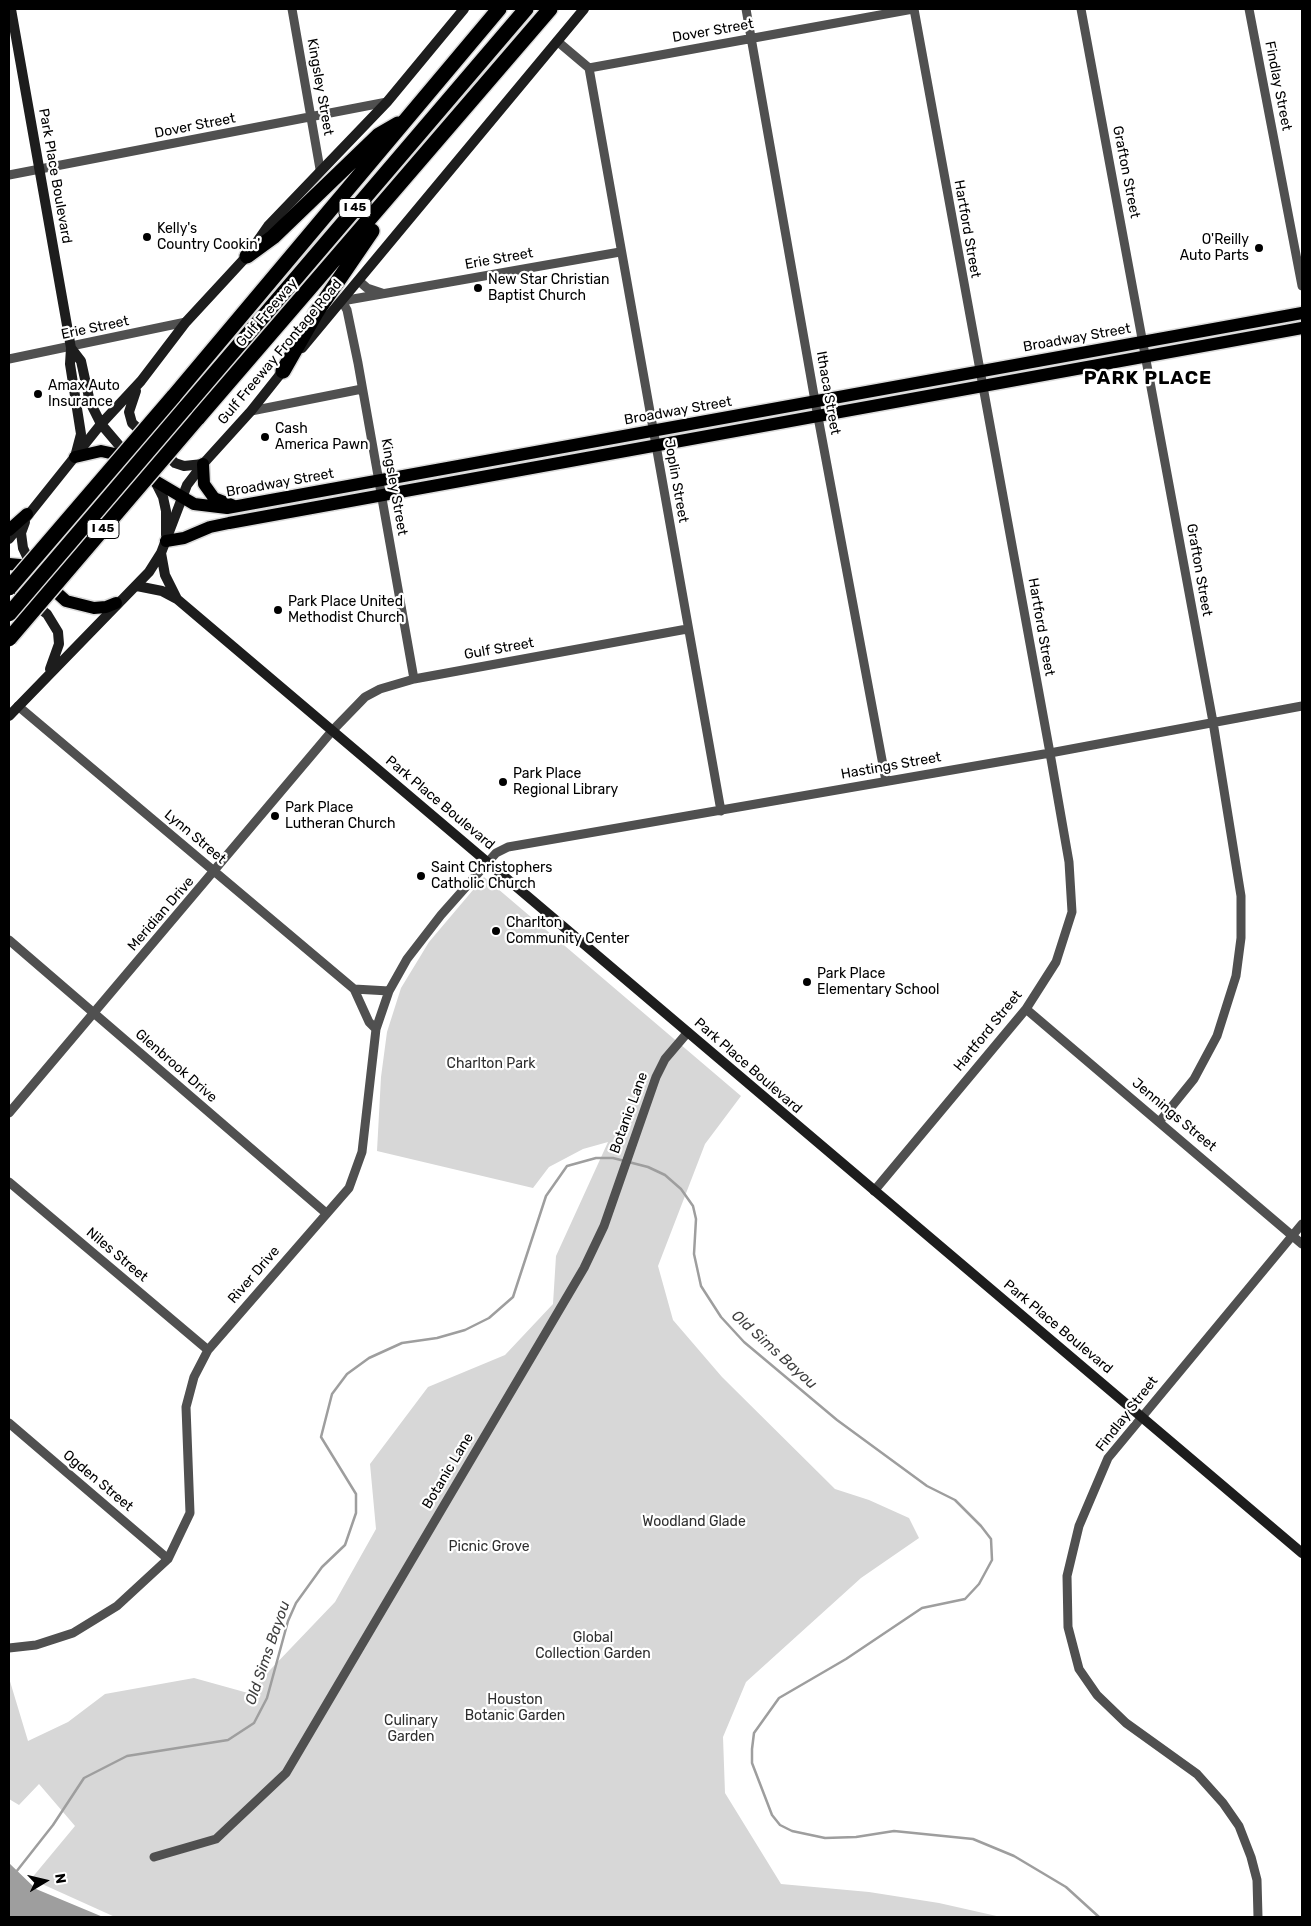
<!DOCTYPE html>
<style>
body{margin:0}
#map{position:relative;width:1311px;height:1926px;overflow:hidden;background:#fff;font-family:Rubik,sans-serif}
canvas{display:block}
.frame{position:absolute;inset:0;border:10px solid #000;pointer-events:none}
.north{position:absolute;left:20px;top:1856px;width:50px;height:50px;-webkit-text-stroke:4px #fff;paint-order:stroke;rotate:81deg;font-size:14px;font-weight:700;line-height:20px;text-align:center;color:#000}
.north::after{content:'';display:block;margin:auto;width:18px;height:22px;background:#000;clip-path:polygon(50% 0,100% 100%,50% 72%,0 100%)}
</style>
<div id="map">
<canvas width="1311" height="1926"></canvas>
<div class="frame"></div>
<div class="north">N</div>
</div>
<script>
const ctx = document.querySelector('canvas').getContext('2d');
ctx.lineJoin = 'round';
function paint(path, color) {
  ctx.fillStyle = color;
  ctx.fill(path, 'evenodd');
}
function toPath(rows) {
  const path = new Path2D();
  for (const r of rows) {
    path.moveTo(r[0], r[1]);
    for (let i = 2; i < r.length; i += 2) path.lineTo(r[i], r[i + 1]);
  }
  return path;
}
function strokePath(path, color, width, dash) {
  ctx.strokeStyle = color;
  ctx.lineWidth = width;
  ctx.lineCap = dash ? 'butt' : 'round';
  ctx.setLineDash(dash || []);
  ctx.stroke(path);
}
function drawText(font, color, halo, rows, align = 'center') {
  ctx.font = font + ' Rubik,sans-serif';
  ctx.lineWidth = 4.5;
  ctx.setLineDash([]);
  ctx.textBaseline = 'middle';
  ctx.strokeStyle = halo;
  ctx.fillStyle = color;
  for (const [text, x, y, turn = 0] of rows) {
    ctx.save();
    ctx.translate(x, y);
    ctx.rotate((+turn || 0) * Math.PI / 180);
    ctx.textAlign = isNaN(turn) ? turn : align;
    if (halo) ctx.strokeText(text, 0, 0);
    ctx.fillText(text, 0, 0);
    ctx.restore();
  }
}
paint(toPath([
 [484,877,741,1096,705,1144,658,1266,673,1320,722,1377,835,1489,869,1500,909,1518,919,1538,861,1578,746,1682,723,1737,725,1793,781,1884,869,1892,939,1903,1001,1917,115,1917,31,1879,75,1826,39,1784,19,1805,9,1799,9,1678,28,1741,68,1722,105,1694,194,1678,248,1693,335,1602,376,1529,370,1464,428,1387,505,1355,553,1304,556,1256,608,1142,583,1149,549,1167,533,1188,377,1151,381,1077,387,1032,401,988,429,942]
]), '#d7d7d7');
paint(toPath([
 [9,1863,36,1889,103,1917,9,1917]
]), '#9e9e9e');
strokePath(toPath([
 [16,1872,53,1825,84,1778,127,1756,228,1740,254,1723,267,1698,288,1621,296,1603,322,1567,345,1545,356,1513,356,1494,321,1437,332,1394,347,1374,369,1358,402,1343,437,1338,465,1330,489,1318,513,1297,546,1196,567,1166,596,1158,613,1158,648,1167,665,1175,681,1189,693,1206,696,1219,694,1254,701,1286,721,1317,744,1342,837,1420,927,1486,955,1500,981,1526,991,1539,992,1560,979,1584,965,1599,922,1608,846,1659,779,1698,754,1733,752,1749,752,1763,772,1815,780,1825,792,1831,825,1838,856,1837,894,1831,973,1839,1014,1856,1066,1887,1099,1917]
]), '#9e9e9e', 2.5);
const primary = toPath([
 [75,457,101,451,129,457,155,481,194,504,227,508,1302,313],
 [203,464,204,484,214,498,232,505],
 [9,530,27,514],
 [166,541,184,538,210,527,229,523,1302,328],
 [9,564,20,565,33,571,66,601,94,608,106,607,116,603]
]);
const highway = toPath([
 [247,256,273,237,379,135,398,124],
 [283,371,316,313,372,231],
 [173,397,499,9],
 [185,408,526,9],
 [197,419,550,9]
]);
strokePath(primary, '#dbdbdb', 15);
strokePath(highway, '#dbdbdb', 18);
strokePath(toPath([
 [292,9,320,169],
 [746,9,815,401,886,781],
 [1081,9,1213,722,1241,896,1241,938,1236,976,1217,1036,1194,1079,1160,1121],
 [1249,9,1302,286],
 [557,41,589,68,913,9],
 [589,68,721,811],
 [9,175,387,102],
 [359,281,367,288,382,293],
 [9,359,186,322],
 [251,411,362,389],
 [414,679,358,363,347,310,342,301,620,252],
 [18,706,354,989,389,991],
 [9,940,326,1213],
 [354,989,369,1022,376,1029],
 [1026,1009,1302,1244],
 [9,1113,332,731,365,697,380,689,414,679,687,629],
 [9,1182,208,1350],
 [874,1191,1026,1009,1056,962,1072,912,1069,862,1050,753,914,9],
 [9,1423,168,1559],
 [9,1648,36,1645,73,1633,117,1606,168,1559,190,1513,186,1407,194,1377,208,1350,349,1188,362,1152,376,1029,389,991,407,959,441,915,496,853,508,847,1050,753,1302,706],
 [154,1857,216,1839,286,1773,584,1268,604,1226,656,1077,665,1059,688,1032],
 [1258,1917,1257,1880,1251,1857,1239,1826,1223,1803,1197,1774,1126,1723,1097,1695,1079,1669,1068,1627,1067,1576,1079,1526,1108,1458,1302,1224]
]), '#505050', 9);
strokePath(toPath([
 [11,9,71,348,70,364,81,434,76,453],
 [71,348,81,361,90,402,101,424,129,457],
 [302,348,584,9],
 [136,391,129,412,132,423,175,463,184,466,203,464],
 [155,481,163,497,166,511,166,535],
 [25,522,21,533,23,548,32,567],
 [9,539,101,424,141,381,186,322,247,256,268,226,387,102,464,9],
 [161,553,165,575,177,599],
 [137,586,162,591,177,599,1302,1553],
 [19,593,47,614,58,632,59,644,50,669],
 [9,716,149,572,161,553,187,485,203,464,251,411,286,367]
]), '#1d1d1d', 10);
strokePath(primary, '#000', 12);
strokePath(highway, '#000', 15);
const highwayBridge = toPath([
 [9,588,173,397],
 [9,614,185,408],
 [9,639,197,419]
]);
strokePath(highwayBridge, '#dbdbdb', 18, []);
strokePath(highwayBridge, '#000', 15);
for (const [x, y, r, color] of [
 [147,237,5,"#000"],
 [1259,248,5,"#000"],
 [478,288,5,"#000"],
 [38,394,5,"#000"],
 [265,437,5,"#000"],
 [278,610,5,"#000"],
 [503,782,5,"#000"],
 [275,816,5,"#000"],
 [421,876,5,"#000"],
 [496,931,5,"#000"],
 [807,982,5,"#000"]
]) {
  const dot = new Path2D();
  dot.arc(x, y, r, 0, 2 * Math.PI);
  ctx.fillStyle = color;
  ctx.fill(dot);
  strokePath(dot, '#fff', 2);
}
for (const [x, y, w] of [
 [355,208,32],
 [103,529,32]
]) {
  const box = new Path2D();
  box.roundRect(x - w / 2, y - 9.5, w, 19, 4);
  ctx.fillStyle = '#fff';
  ctx.fill(box);
  strokePath(box, '#000', 1);
}
drawText('bold 12px', '#000', null, [
 ["I 45",355,208],
 ["I 45",103,529]
]);
drawText('14px', '#000', '#fff', [
 ["Dover Street",713,31,-10],
 ["Findlay Street",1278,86,79],
 ["Kingsley Street",320,87,80],
 ["Dover Street",195,126,-11],
 ["Grafton Street",1126,172,79],
 ["Park Place Boulevard",55,176,80],
 ["Hartford Street",967,229,80],
 ["Erie Street",499,259,-10],
 ["Gulf Freeway",267,313,-49],
 ["Erie Street",95,328,-12],
 ["Broadway Street",1077,338,-10],
 ["Gulf Freeway Frontage Road",280,352,-50],
 ["Ithaca Street",828,393,80],
 ["Broadway Street",678,411,-10],
 ["Joplin Street",676,481,80],
 ["Broadway Street",280,483,-10],
 ["Kingsley Street",394,487,80],
 ["Grafton Street",1199,570,80],
 ["Hartford Street",1041,627,80],
 ["Gulf Street",499,649,-10],
 ["Hastings Street",891,766,-10],
 ["Park Place Boulevard",440,803,40],
 ["Lynn Street",195,837,40],
 ["Meridian Drive",161,914,-49],
 ["Hartford Street",988,1031,-51],
 ["Glenbrook Drive",176,1066,41],
 ["Park Place Boulevard",748,1066,41],
 ["Botanic Lane",629,1113,-70],
 ["Jennings Street",1174,1115,40],
 ["Niles Street",117,1255,40],
 ["River Drive",254,1275,-49],
 ["Park Place Boulevard",1058,1327,40],
 ["Findlay Street",1127,1414,-52],
 ["Botanic Lane",448,1471,-59],
 ["Ogden Street",98,1481,40]
]);
drawText('14px', '#000', '#fff', [
 ["Kelly's",157,229],
 ["Country Cookin'",157,245],
 ["O'Reilly",1249,240,"right"],
 ["Auto Parts",1249,256,"right"],
 ["New Star Christian",488,280],
 ["Baptist Church",488,296],
 ["Amax Auto",48,386],
 ["Insurance",48,402],
 ["Cash",275,429],
 ["America Pawn",275,445],
 ["Park Place United",288,602],
 ["Methodist Church",288,618],
 ["Park Place",513,774],
 ["Regional Library",513,790],
 ["Park Place",285,808],
 ["Lutheran Church",285,824],
 ["Saint Christophers",431,868],
 ["Catholic Church",431,884],
 ["Charlton",506,923],
 ["Community Center",506,939],
 ["Park Place",817,974],
 ["Elementary School",817,990]
], 'left');
drawText('14px', '#2e2e2e', '#fff', [
 ["Charlton Park",491,1064],
 ["Woodland Glade",694,1522],
 ["Picnic Grove",489,1547],
 ["Global",593,1638],
 ["Collection Garden",593,1654],
 ["Houston",515,1700],
 ["Botanic Garden",515,1716],
 ["Culinary",411,1721],
 ["Garden",411,1737]
]);
drawText('italic 15px', '#3f3f3f', '#fff', [
 ["Old Sims Bayou",774,1350,42],
 ["Old Sims Bayou",268,1653,-71]
]);
ctx.letterSpacing = '1px';
drawText('bold 19px', '#000', '#fff', [
 ["PARK PLACE",1148,379]
]);
ctx.letterSpacing = '0px';
</script>
